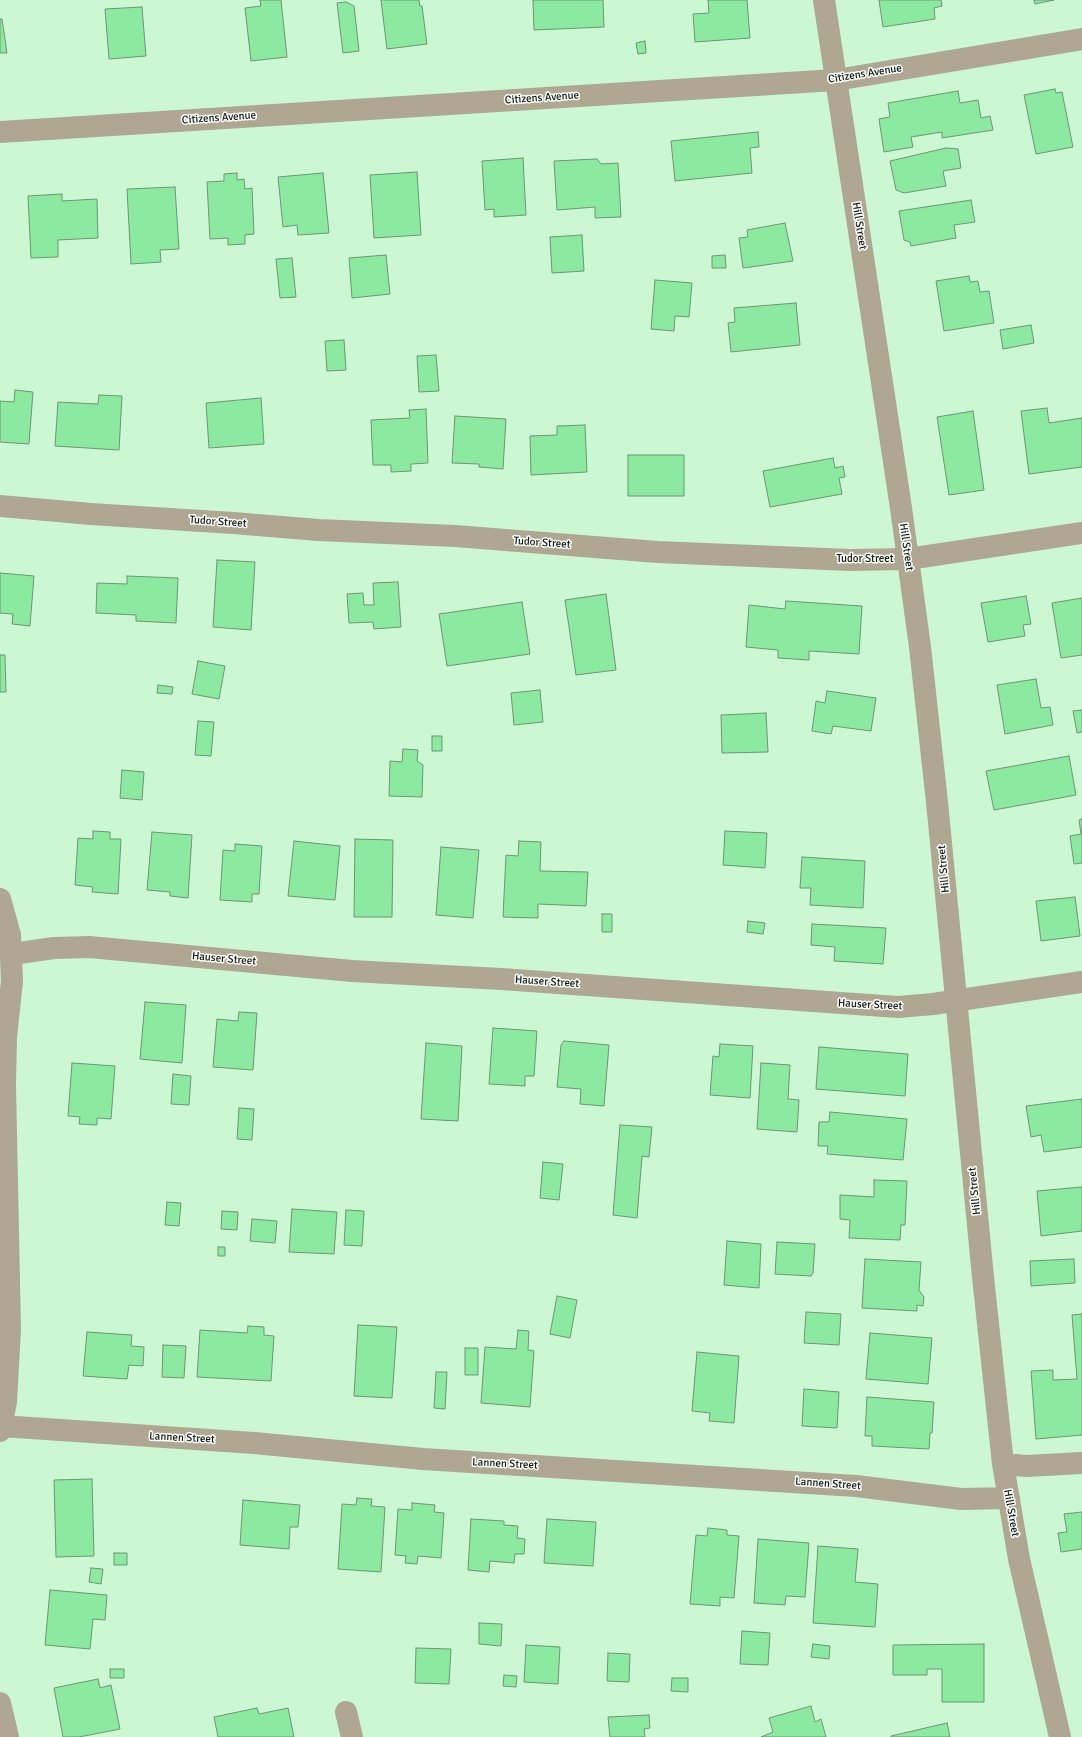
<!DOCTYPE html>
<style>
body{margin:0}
canvas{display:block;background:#cbf8d3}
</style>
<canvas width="1082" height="1737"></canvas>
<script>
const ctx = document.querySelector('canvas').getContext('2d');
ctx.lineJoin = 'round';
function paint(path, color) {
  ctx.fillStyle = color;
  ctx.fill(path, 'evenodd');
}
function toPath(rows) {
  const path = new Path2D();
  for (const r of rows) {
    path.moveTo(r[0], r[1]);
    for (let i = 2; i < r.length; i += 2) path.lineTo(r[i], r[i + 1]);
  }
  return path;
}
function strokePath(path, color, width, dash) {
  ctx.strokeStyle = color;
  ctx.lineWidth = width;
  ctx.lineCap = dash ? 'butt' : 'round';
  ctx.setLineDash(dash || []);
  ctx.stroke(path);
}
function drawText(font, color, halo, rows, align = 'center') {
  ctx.font = font + ' Signika,sans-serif';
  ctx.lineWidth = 3;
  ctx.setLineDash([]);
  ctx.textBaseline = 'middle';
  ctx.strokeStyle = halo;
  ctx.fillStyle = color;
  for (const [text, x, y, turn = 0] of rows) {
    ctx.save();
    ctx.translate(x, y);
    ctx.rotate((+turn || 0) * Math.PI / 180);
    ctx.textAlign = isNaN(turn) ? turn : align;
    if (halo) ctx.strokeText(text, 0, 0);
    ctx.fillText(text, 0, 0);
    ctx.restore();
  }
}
const building = toPath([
 [260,0,281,0,287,57,251,61,245,8,261,6,260,0],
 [381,0,419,0,420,6,422,6,427,44,387,49,381,0],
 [533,0,603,0,604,27,534,30,533,0],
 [708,0,747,0,750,38,695,42,693,14,709,13,708,0],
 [879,0,941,0,942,6,934,8,935,19,883,27,879,0],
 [1034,0,1054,0,1035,4,1034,0],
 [346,2,354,6,359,51,343,53,337,3,346,2],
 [142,7,146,56,109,59,105,9,142,7],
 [0,19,2,19,7,53,0,53,0,19],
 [645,41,646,53,638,54,636,43,645,41],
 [1055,89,1056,93,1062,92,1073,147,1036,154,1024,95,1055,89],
 [958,91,960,103,978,100,981,118,990,116,993,130,942,138,942,132,911,137,913,147,884,152,879,119,890,117,888,103,958,91],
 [758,132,759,147,750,148,752,173,675,181,671,141,758,132],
 [946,148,958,149,961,168,943,171,946,186,904,193,896,190,890,161,946,148],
 [523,158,526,215,494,217,494,209,485,210,482,161,523,158],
 [597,159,601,164,618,163,621,217,595,218,595,207,557,210,554,161,597,159],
 [417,172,421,235,374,238,370,175,417,172],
 [237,173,237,180,244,179,245,189,252,188,254,234,245,235,245,244,228,245,228,238,210,239,207,182,224,181,224,174,237,173],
 [323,173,329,233,298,235,297,225,283,227,278,177,323,173],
 [175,187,179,249,160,250,161,262,131,264,127,189,175,187],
 [62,194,62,201,97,199,98,238,58,240,58,257,31,258,28,196,62,194],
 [971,200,975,222,954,225,956,238,911,246,910,242,904,240,899,211,971,200],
 [785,223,793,261,743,268,739,238,748,237,747,230,785,223],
 [582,235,584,271,552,273,550,237,582,235],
 [386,255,390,294,352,298,349,258,386,255],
 [725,255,726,268,712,268,712,256,725,255],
 [292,258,296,297,280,298,276,259,292,258],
 [969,276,970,282,978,281,980,292,989,291,994,323,944,331,936,281,969,276],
 [655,280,692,283,689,317,675,316,674,331,651,329,655,280],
 [796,303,800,345,731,352,728,323,735,322,734,308,796,303],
 [1031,325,1034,343,1003,349,1000,330,1031,325],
 [344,340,346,370,327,371,325,341,344,340],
 [436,355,439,391,419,392,417,356,436,355],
 [15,390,33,392,29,444,0,442,0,401,14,402,15,390],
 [99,395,122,396,119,450,55,446,58,402,98,404,99,395],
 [261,398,264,444,209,448,206,403,261,398],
 [1047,408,1049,423,1082,418,1082,467,1029,474,1021,411,1047,408],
 [426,409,428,463,411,464,411,471,391,472,391,465,373,465,371,420,410,418,409,410,426,409],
 [973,411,984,490,949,495,937,417,973,411],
 [455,416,506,419,503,469,479,467,479,464,452,463,455,416],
 [585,425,587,472,531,475,530,436,557,435,557,426,585,425],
 [628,455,684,455,684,496,628,496,628,455],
 [833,458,835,468,843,466,845,477,839,478,842,494,770,507,763,471,833,458],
 [217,560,255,562,251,630,213,627,217,560],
 [0,573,34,576,30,626,12,624,13,614,0,613,0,573],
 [127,576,178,578,176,623,136,621,136,615,96,613,97,583,127,584,127,576],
 [398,582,401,627,374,629,373,622,349,623,347,594,363,593,364,605,374,605,373,583,398,582],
 [606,594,616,670,576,675,565,600,606,594],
 [1026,596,1031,624,1023,625,1025,636,988,642,981,603,1026,596],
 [1082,598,1082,655,1061,658,1052,603,1082,598],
 [786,601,862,606,859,654,809,651,809,660,778,658,778,650,746,647,749,605,785,609,786,601],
 [522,602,530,654,447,666,439,614,522,602],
 [0,655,5,655,6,692,0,692,0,655],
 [198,661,225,666,219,699,192,694,198,661],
 [1036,679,1041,708,1050,707,1053,725,1005,734,997,685,1036,679],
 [158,685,173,687,172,694,157,693,158,685],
 [540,690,543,722,514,725,511,693,540,690],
 [827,691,876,698,871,731,833,726,831,734,812,731,816,701,825,703,827,691],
 [1082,710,1082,732,1077,733,1073,711,1082,710],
 [766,713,768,752,722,753,721,715,766,713],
 [198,721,214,722,211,756,195,755,198,721],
 [432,736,442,736,442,751,432,751,432,736],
 [403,749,418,750,417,761,423,765,422,797,389,796,390,761,402,762,403,749],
 [1069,756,1076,795,994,810,986,771,1069,756],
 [122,770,144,772,142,800,120,798,122,770],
 [1082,819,1082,863,1074,864,1070,836,1081,834,1079,820,1082,819],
 [93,831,110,832,110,839,121,839,118,894,92,892,93,887,75,885,78,838,93,839,93,831],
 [725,831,767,833,765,868,723,865,725,831],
 [152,832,192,835,188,898,170,896,170,892,147,890,152,832],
 [355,839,393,840,392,917,354,917,355,839],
 [294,841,340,846,335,900,288,896,294,841],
 [519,841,541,842,540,871,588,872,586,906,538,904,538,918,503,917,506,855,518,856,519,841],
 [235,844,262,846,259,894,252,894,252,902,220,900,223,850,235,851,235,844],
 [441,847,479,850,473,918,436,915,441,847],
 [802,857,865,861,863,908,810,905,811,888,800,888,802,857],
 [1075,897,1080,936,1041,941,1036,901,1075,897],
 [602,914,612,914,612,932,602,932,602,914],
 [748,921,765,923,763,934,747,932,748,921],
 [812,924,886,928,883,964,834,961,835,947,811,945,812,924],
 [145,1002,186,1005,182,1063,140,1059,145,1002],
 [239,1012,257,1013,253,1070,213,1067,217,1019,238,1021,239,1012],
 [493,1028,537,1031,534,1076,525,1076,525,1086,489,1084,493,1028],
 [564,1041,609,1045,604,1106,580,1104,581,1089,557,1087,561,1045,564,1041],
 [426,1043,462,1046,458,1121,421,1119,426,1043],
 [720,1044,753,1046,750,1098,710,1095,713,1056,719,1057,720,1044],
 [819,1047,908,1054,905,1096,816,1089,819,1047],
 [72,1063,115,1066,111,1119,97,1118,97,1125,79,1124,80,1117,68,1116,72,1063],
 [761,1063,790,1065,788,1099,799,1100,797,1132,757,1129,761,1063],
 [173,1074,191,1076,189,1105,171,1104,173,1074],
 [1082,1099,1082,1147,1044,1152,1041,1135,1031,1137,1026,1106,1082,1099],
 [239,1108,254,1109,252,1140,237,1139,239,1108],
 [830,1112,907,1119,903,1160,827,1154,828,1146,818,1146,819,1122,829,1122,830,1112],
 [620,1125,652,1127,649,1157,642,1156,637,1218,613,1215,620,1125],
 [543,1162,563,1164,559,1200,540,1198,543,1162],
 [874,1180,907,1181,905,1225,901,1225,900,1240,849,1238,850,1220,840,1219,840,1195,874,1197,874,1180],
 [1082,1187,1082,1231,1041,1236,1037,1191,1082,1187],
 [167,1202,181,1203,179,1226,165,1225,167,1202],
 [292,1209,337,1212,334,1254,289,1252,292,1209],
 [346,1210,364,1211,362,1246,344,1245,346,1210],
 [222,1211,238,1212,237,1230,221,1229,222,1211],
 [252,1219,277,1221,275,1243,250,1241,252,1219],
 [727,1241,761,1244,759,1288,724,1285,727,1241],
 [777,1242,815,1244,813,1273,811,1276,775,1274,777,1242],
 [218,1247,225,1247,225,1256,218,1256,218,1247],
 [865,1259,921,1262,919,1290,924,1297,923,1306,917,1305,917,1311,862,1308,865,1259],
 [1074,1259,1075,1283,1031,1286,1030,1261,1074,1259],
 [557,1296,577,1300,570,1338,550,1334,557,1296],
 [806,1312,841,1314,839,1345,804,1343,806,1312],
 [1082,1314,1082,1435,1036,1439,1031,1371,1053,1370,1053,1380,1077,1379,1072,1315,1082,1314],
 [358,1325,397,1327,392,1398,354,1396,358,1325],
 [248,1326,264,1327,264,1335,274,1336,271,1381,197,1377,200,1330,247,1333,248,1326],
 [518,1330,529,1331,528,1350,534,1351,530,1407,481,1403,485,1347,516,1349,518,1330],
 [87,1332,132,1335,131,1346,144,1347,143,1366,129,1365,127,1379,83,1376,87,1332],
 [870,1333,932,1338,928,1384,866,1379,870,1333],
 [163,1345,186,1346,184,1378,162,1377,163,1345],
 [465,1348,478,1348,478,1375,465,1375,465,1348],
 [697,1352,739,1356,734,1423,709,1421,710,1413,692,1411,697,1352],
 [436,1372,447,1372,445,1409,434,1408,436,1372],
 [804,1389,839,1392,837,1428,802,1426,804,1389],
 [867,1397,934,1402,932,1433,930,1433,929,1449,872,1446,872,1436,865,1436,867,1397],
 [92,1479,94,1556,56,1557,54,1480,92,1479],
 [357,1498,372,1499,371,1506,385,1507,381,1572,338,1569,342,1504,356,1505,357,1498],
 [243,1500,300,1505,298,1527,290,1527,289,1549,240,1545,243,1500],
 [412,1503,435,1505,434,1512,444,1513,441,1558,418,1556,417,1564,405,1563,406,1556,395,1555,398,1509,412,1510,412,1503],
 [1082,1512,1082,1549,1061,1552,1058,1533,1067,1532,1064,1514,1082,1512],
 [471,1519,504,1521,504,1525,518,1526,517,1538,525,1539,524,1554,515,1554,514,1563,490,1561,489,1572,468,1570,471,1519],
 [547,1519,596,1522,593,1566,544,1563,547,1519],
 [708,1528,727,1530,727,1535,739,1536,734,1598,720,1597,720,1606,690,1604,696,1535,707,1536,708,1528],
 [758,1539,809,1543,805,1597,786,1596,785,1605,754,1603,758,1539],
 [818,1546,858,1549,855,1582,878,1584,875,1627,813,1623,818,1546],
 [114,1553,127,1553,127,1565,114,1565,114,1553],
 [91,1568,103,1569,101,1584,89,1582,91,1568],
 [50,1590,107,1595,105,1620,93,1619,90,1649,45,1645,50,1590],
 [479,1623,502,1624,501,1646,479,1644,479,1623],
 [742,1631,770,1633,768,1665,740,1664,742,1631],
 [813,1644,830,1646,829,1659,811,1657,813,1644],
 [984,1644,984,1702,942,1702,942,1669,927,1669,927,1675,893,1675,893,1645,984,1644],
 [526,1645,560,1647,558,1684,524,1682,526,1645],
 [416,1648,451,1649,449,1684,415,1683,416,1648],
 [608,1653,630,1654,629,1682,607,1681,608,1653],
 [110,1669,124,1669,124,1678,110,1678,110,1669],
 [504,1675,517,1676,516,1687,503,1686,504,1675],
 [672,1678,688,1678,688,1692,671,1691,672,1678],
 [98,1679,100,1688,111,1685,120,1729,79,1737,63,1737,54,1688,98,1679],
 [811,1706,815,1722,821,1719,826,1737,761,1737,773,1732,769,1718,811,1706],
 [257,1708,259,1714,288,1708,294,1737,218,1737,214,1717,257,1708],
 [649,1715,650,1728,644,1729,645,1737,610,1737,608,1717,649,1715],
 [947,1723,950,1737,891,1737,891,1736,947,1723]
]);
paint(building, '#8ce9a0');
strokePath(building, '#6c9673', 1);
strokePath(toPath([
 [824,0,901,508,920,647,937,802,983,1277,1003,1464,1019,1559,1060,1737],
 [0,132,836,80,1082,39],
 [0,506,91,514,233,523,318,530,455,536,658,552,850,560,908,559,1082,533],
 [0,899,10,935,12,981,6,1037,5,1085,10,1330,6,1402,0,1431],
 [12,954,54,948,89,947,352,971,501,979,898,1007,933,1004,1082,982],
 [1,1426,254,1443,423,1459,856,1486,961,1499,1009,1498],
 [1003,1464,1027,1466,1082,1463],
 [0,1703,8,1737],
 [346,1712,352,1737]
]), '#afa792', 22);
drawText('11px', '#08180b', '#fff', [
 ["Citizens Avenue",865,74,-9],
 ["Citizens Avenue",542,98,-4],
 ["Citizens Avenue",219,118,-4],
 ["Hill Street",859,226,81],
 ["Tudor Street",218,522,4],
 ["Tudor Street",542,543,4],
 ["Hill Street",906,547,82],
 ["Tudor Street",865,559],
 ["Hill Street",944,869,-95],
 ["Hauser Street",224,959,5],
 ["Hauser Street",547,982,4],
 ["Hauser Street",870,1005,3],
 ["Hill Street",975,1191,-96],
 ["Lannen Street",182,1438,3],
 ["Lannen Street",505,1464,3],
 ["Lannen Street",828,1484,4],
 ["Hill Street",1011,1513,80]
]);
</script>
